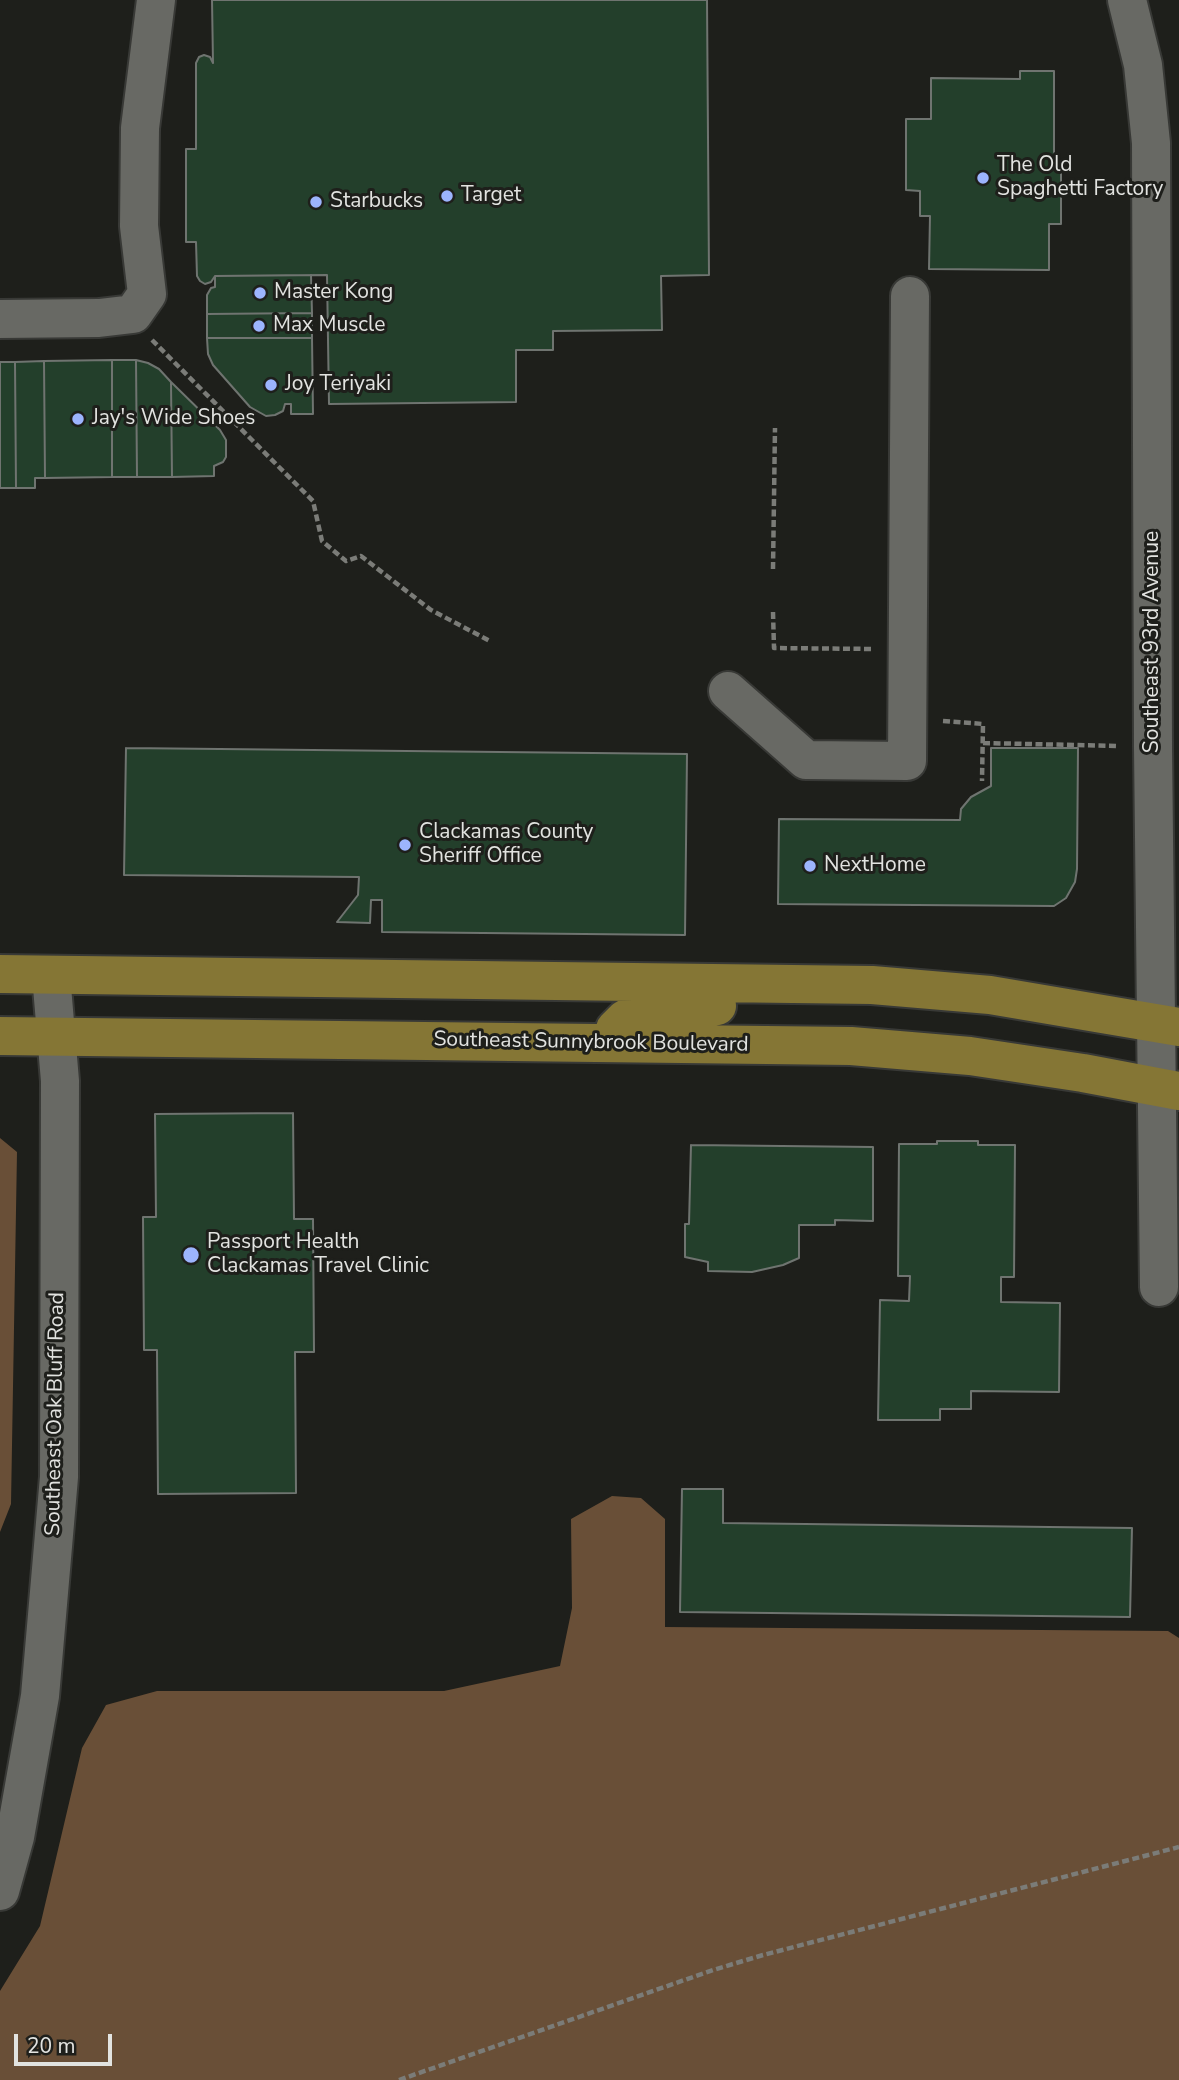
<!DOCTYPE html>
<style>
body{margin:0}
#map{position:relative;width:1179px;height:2080px;overflow:hidden;background:#1e1f1b;font-family:"Nunito Sans",sans-serif}
canvas{display:block}
.scale{position:absolute;left:14px;top:2034px;width:98px;height:32px;box-sizing:border-box;border:4px solid #e2e3e0;border-top:0;padding-left:9px;font-size:21px;line-height:24px;white-space:nowrap;color:#e2e3e0;-webkit-text-stroke:5px #1e1f1b;paint-order:stroke}
</style>
<div id="map">
<canvas width="1179" height="2080"></canvas>
<div class="scale">20 m</div>
</div>
<script>
const ctx = document.querySelector('canvas').getContext('2d');
ctx.lineJoin = 'round';
function paint(path, color) {
  ctx.fillStyle = color;
  ctx.fill(path, 'evenodd');
}
function toPath(rows) {
  const path = new Path2D();
  for (const r of rows) {
    path.moveTo(r[0], r[1]);
    for (let i = 2; i < r.length; i += 2) path.lineTo(r[i], r[i + 1]);
  }
  return path;
}
function strokePath(path, color, width, dash) {
  ctx.strokeStyle = color;
  ctx.lineWidth = width;
  ctx.lineCap = dash ? 'butt' : 'round';
  ctx.setLineDash(dash || []);
  ctx.stroke(path);
}
function drawText(font, color, halo, rows, align = 'center') {
  ctx.font = font + ' "Nunito Sans",sans-serif';
  ctx.lineWidth = 6;
  ctx.setLineDash([]);
  ctx.textBaseline = 'middle';
  ctx.strokeStyle = halo;
  ctx.fillStyle = color;
  for (const [text, x, y, turn = 0] of rows) {
    ctx.save();
    ctx.translate(x, y);
    ctx.rotate((+turn || 0) * Math.PI / 180);
    ctx.textAlign = isNaN(turn) ? turn : align;
    if (halo) ctx.strokeText(text, 0, 0);
    ctx.fillText(text, 0, 0);
    ctx.restore();
  }
}
paint(toPath([
 [0,1138,17,1152,11,1504,0,1532],
 [612,1496,641,1498,665,1519,665,1627,1168,1631,1179,1638,1179,2080,0,2080,0,1991,40,1926,82,1748,106,1705,157,1691,444,1691,560,1666,572,1608,571,1519]
]), '#694f37');
const building = toPath([
 [212,0,707,0,709,275,661,276,662,330,553,331,553,350,516,350,516,402,329,404,327,275,215,276,211,282,205,284,200,281,197,276,196,242,186,242,186,149,196,149,196,63,199,57,204,55,210,57,213,63,212,0],
 [1020,71,1054,71,1054,166,1061,166,1061,224,1049,224,1049,270,929,269,930,216,920,216,920,191,906,190,906,119,931,119,931,78,1020,79,1020,71],
 [311,275,312,313,207,314,207,295,211,288,215,287,215,276,311,275],
 [312,313,312,338,207,338,207,314,312,313],
 [207,338,312,338,313,414,291,414,291,404,285,404,283,411,275,415,266,416,250,407,213,365,208,354,207,338],
 [112,360,136,360,137,477,112,477,112,360],
 [112,360,112,477,45,478,44,361,112,360],
 [136,360,148,363,159,369,171,382,172,477,137,477,136,360],
 [44,361,45,478,35,478,35,488,16,488,15,362,44,361],
 [0,362,15,362,16,488,0,488,0,362],
 [171,382,220,430,226,440,226,457,223,462,214,466,214,476,172,477,171,382],
 [126,748,687,754,685,935,382,932,382,900,371,900,370,923,337,922,358,895,359,877,124,875,126,748],
 [991,748,1078,748,1077,869,1075,882,1066,898,1054,906,778,904,779,819,960,820,961,809,971,797,991,786,991,748],
 [293,1113,294,1219,313,1219,314,1352,295,1352,296,1493,158,1494,157,1350,144,1350,143,1217,156,1217,155,1114,293,1113],
 [937,1141,978,1141,978,1145,1015,1145,1014,1277,1001,1277,1001,1302,1060,1303,1059,1392,971,1391,971,1409,940,1409,940,1420,878,1420,880,1300,909,1301,910,1276,898,1276,899,1144,937,1144,937,1141],
 [691,1145,873,1147,873,1221,835,1220,835,1225,799,1225,799,1258,783,1265,752,1272,708,1271,708,1262,685,1257,685,1224,689,1224,691,1145],
 [682,1489,723,1489,723,1523,1132,1528,1130,1617,680,1612,682,1489]
]);
paint(building, '#233f2b');
strokePath(building, '#6f7470', 2);
const minor = toPath([
 [1127,0,1143,65,1151,143,1153,747,1159,1287],
 [0,319,99,318,133,314,147,294,139,226,140,128,156,0],
 [728,691,806,760,907,761,910,296],
 [0,1891,15,1837,40,1696,59,1477,60,1081,51,975]
]);
const major = toPath([
 [0,974,872,985,990,995,1179,1027],
 [0,1036,851,1046,970,1056,1083,1073,1179,1091],
 [612,1043,615,1029,625,1019,635,1013,652,1009,706,1008,717,1006]
]);
strokePath(minor, '#383936', 42);
strokePath(major, '#383936', 42);
strokePath(toPath([
 [152,340,313,501,322,541,346,561,361,556,431,610,490,641],
 [773,569,775,428],
 [773,612,774,648,873,649],
 [943,721,983,724,982,781],
 [983,743,1119,746],
 [399,2080,713,1970,763,1955,1179,1847]
]), '#7b7c78', 4.5, [7, 3.5]);
strokePath(minor, '#686964', 38);
strokePath(major, '#857635', 38);
for (const [x, y, r, color] of [
 [983,178,7,"#9cb4fd"],
 [447,196,7,"#9cb4fd"],
 [316,202,7,"#9cb4fd"],
 [260,293,7,"#9cb4fd"],
 [259,326,7,"#9cb4fd"],
 [271,385,7,"#9cb4fd"],
 [78,419,7,"#9cb4fd"],
 [405,845,7,"#9cb4fd"],
 [810,866,7,"#9cb4fd"],
 [191,1255,9,"#9cb4fd"]
]) {
  const dot = new Path2D();
  dot.arc(x, y, r, 0, 2 * Math.PI);
  ctx.fillStyle = color;
  ctx.fill(dot);
  strokePath(dot, '#1e1f1b', 2.5);
}
drawText('21px', '#e2e3e0', '#1e1f1b', [
 ["The Old",997,166],
 ["Spaghetti Factory",997,190],
 ["Target",461,196],
 ["Starbucks",330,202],
 ["Master Kong",274,293],
 ["Max Muscle",273,326],
 ["Joy Teriyaki",285,385],
 ["Jay's Wide Shoes",92,419],
 ["Clackamas County",419,833],
 ["Sheriff Office",419,857],
 ["NextHome",824,866],
 ["Passport Health",207,1243],
 ["Clackamas Travel Clinic",207,1267]
], 'left');
drawText('21px', '#e2e3e0', '#1e1f1b', [
 ["Southeast 93rd Avenue",1153,642,-90],
 ["Southeast Sunnybrook Boulevard",591,1043,1],
 ["Southeast Oak Bluff Road",56,1414,-89]
]);
</script>
